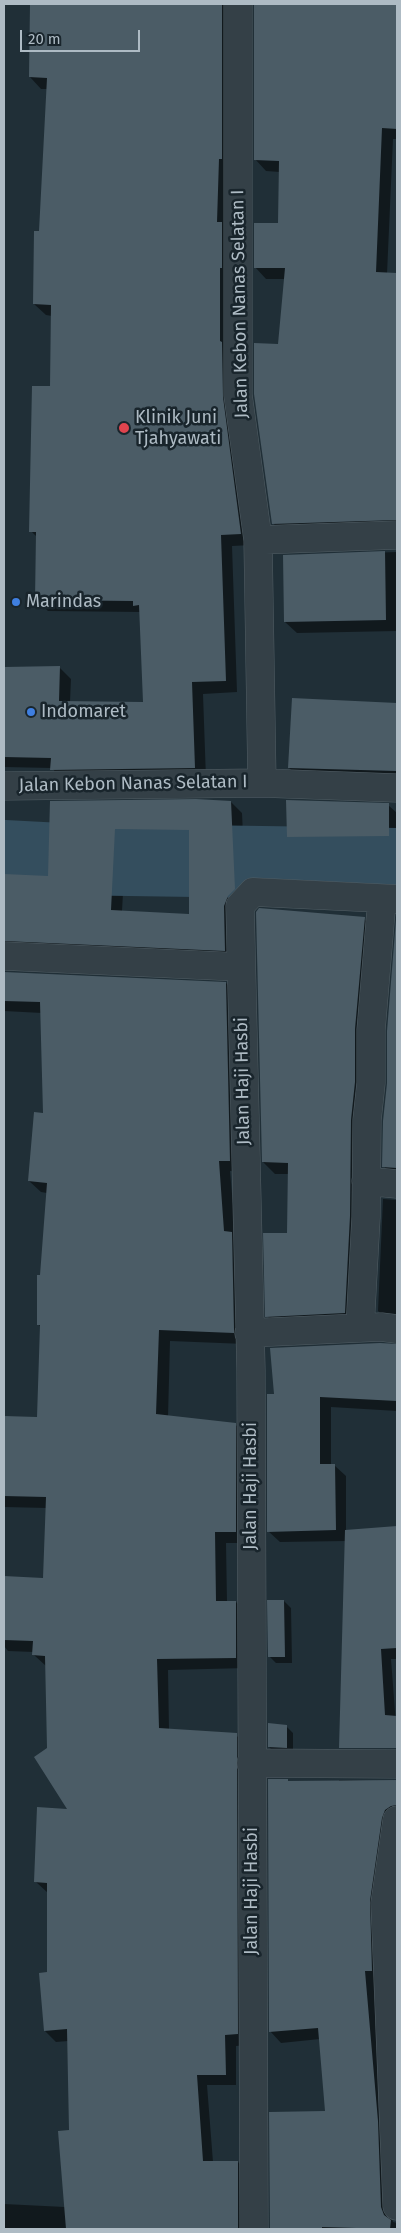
<!DOCTYPE html>
<style>
body{margin:0}
#map{position:relative;width:401px;height:2233px;overflow:hidden;background:#202f37;font-family:"Fira Sans",sans-serif}
canvas{display:block}
.frame{position:absolute;inset:0;border:5px solid #aebbc4;pointer-events:none}
.scale{position:absolute;left:20px;top:30px;width:120px;height:22px;box-sizing:border-box;border:2px solid #aebbc4;border-top:0;padding-left:6px;font-size:15px;line-height:18px;white-space:nowrap;color:#aebbc4;-webkit-text-stroke:4px #19252c;paint-order:stroke}
</style>
<div id="map">
<canvas width="401" height="2233"></canvas>
<div class="frame"></div>
<div class="scale">20 m</div>
</div>
<script>
const ctx = document.querySelector('canvas').getContext('2d');
ctx.lineJoin = 'round';
function paint(path, color) {
  ctx.fillStyle = color;
  ctx.fill(path, 'evenodd');
}
function toPath(rows) {
  const path = new Path2D();
  for (const r of rows) {
    path.moveTo(r[0], r[1]);
    for (let i = 2; i < r.length; i += 2) path.lineTo(r[i], r[i + 1]);
  }
  return path;
}
function strokePath(path, color, width, dash) {
  ctx.strokeStyle = color;
  ctx.lineWidth = width;
  ctx.lineCap = dash ? 'butt' : 'round';
  ctx.setLineDash(dash || []);
  ctx.stroke(path);
}
function drawText(font, color, halo, rows, align = 'center') {
  ctx.font = font + ' "Fira Sans",sans-serif';
  ctx.lineWidth = 5;
  ctx.setLineDash([]);
  ctx.textBaseline = 'middle';
  ctx.strokeStyle = halo;
  ctx.fillStyle = color;
  for (const [text, x, y, turn = 0] of rows) {
    ctx.save();
    ctx.translate(x, y);
    ctx.rotate((+turn || 0) * Math.PI / 180);
    ctx.textAlign = isNaN(turn) ? turn : align;
    if (halo) ctx.strokeText(text, 0, 0);
    ctx.fillText(text, 0, 0);
    ctx.restore();
  }
}
paint(toPath([
 [31,4,240,4,252,545,232,546,237,692,203,694,206,779,63,781,52,768,4,767,4,668,59,667,71,679,70,702,144,703,141,612,48,611,36,600,37,537,31,531,52,388,52,316,46,315,34,304,40,232,48,89,41,89,30,77],
 [255,4,397,4,397,139,393,139,387,274,397,274,397,531,284,535,273,523,279,346,285,279,266,279,255,267,279,224,280,172,266,171,255,159],
 [397,552,397,631,297,633,285,622,284,556],
 [293,699,397,704,397,784,301,779,289,768],
 [51,802,231,802,242,813,246,900,236,961,4,957,4,875,49,878],
 [126,839,190,840,190,915,122,911],
 [388,805,397,813,397,848,300,848,288,836],
 [364,919,376,931,357,1324,279,1328,267,1316,289,1235,289,1174,275,1174,263,1162],
 [397,922,397,1178,383,1166,388,1083,388,1031],
 [4,973,226,983,237,995,241,1172,230,1171,245,1344,170,1341,168,1417,235,1424,246,1436,247,1543,226,1543,227,1602,236,1602,247,1613,247,1668,168,1670,169,1730,236,1735,247,1746,248,2045,236,2046,236,2085,207,2085,213,2162,238,2162,249,2174,249,2229,4,2229,4,2204,65,2207,70,2131,68,2041,56,2042,45,2031,48,1974,48,1893,36,1882,70,1810,48,1749,46,1666,34,1655,34,1652,8,1651,4,1646,4,1577,44,1579,47,1508,4,1507,4,1417,38,1418,41,1327,38,1324,47,1193,41,1192,29,1181,44,1114,42,1013,4,1011],
 [383,1199,397,1200,397,1323,389,1322,378,1311],
 [397,1345,397,1411,331,1407,331,1465,334,1465,346,1476,346,1531,397,1528,397,1659,391,1659,396,1725,352,1729,346,1541,280,1542,268,1531,275,1395],
 [284,1601,291,1608,292,1663,276,1663,269,1656],
 [286,1726,293,1733,293,1754,276,1754,269,1747],
 [287,1780,290,1783,339,1783,339,1780,397,1782,397,1820,386,2055,392,2219,393,2222,397,2223,397,2229,271,2229,270,2113,326,2112,320,2039,281,2043,270,2031]
]), '#0007');
strokePath(toPath([
 [4,856,61,859,397,864]
]), '#344e5e', 72);
paint(toPath([
 [30,4,222,4,222,159,219,159,217,222,222,222,222,268,220,268,220,341,222,342,223,397,241,534,221,535,226,681,192,682,195,768,50,770,51,758,4,757,4,667,60,666,59,701,143,702,139,605,133,606,133,601,35,600,36,532,29,532,32,386,50,386,51,305,33,304,34,231,39,231,47,78,29,77],
 [254,4,397,4,397,129,382,128,376,272,397,273,397,520,272,524,254,394,254,343,278,344,285,268,254,268,254,223,278,223,279,161,254,160],
 [385,551,386,620,284,622,283,555],
 [292,698,397,703,397,771,288,768],
 [196,799,231,801,235,889,228,896,224,906,225,951,4,941,4,874,48,876,50,801],
 [115,829,189,830,189,914,111,910],
 [286,800,389,803,389,836,287,837],
 [259,908,365,917,355,1029,355,1082,351,1120,350,1216,345,1313,265,1317,263,1233,287,1233,288,1163,262,1162,256,912],
 [396,920,397,920,397,1168,382,1167,383,1121,387,1083,387,1031],
 [4,972,226,982,230,1161,219,1161,224,1231,232,1232,234,1329,234,1333,159,1330,156,1414,236,1423,236,1532,215,1532,216,1601,236,1601,236,1658,157,1659,159,1728,237,1733,238,2034,225,2035,226,2075,197,2075,203,2161,238,2161,238,2229,66,2229,58,2131,69,2130,67,2029,44,2031,39,1973,47,1972,47,1883,34,1882,37,1807,67,1809,34,1757,47,1748,45,1656,32,1655,33,1641,4,1640,4,1576,43,1578,46,1497,4,1496,4,1416,37,1417,40,1325,37,1325,37,1275,40,1275,47,1183,28,1181,34,1112,43,1113,40,1002,4,1001],
 [380,1343,397,1344,397,1401,320,1397,320,1464,335,1464,336,1530,267,1532,267,1394,274,1394,270,1348],
 [397,1526,397,1648,381,1649,385,1715,397,1716,397,1748,339,1748,345,1530],
 [267,1600,284,1600,285,1657,268,1657],
 [268,1723,287,1725,287,1748,268,1747],
 [268,1779,288,1779,288,1781,397,1780,397,1805,391,1806,385,1810,382,1818,370,1901,372,1971,365,1971,378,2121,381,2207,384,2215,391,2220,390,2229,322,2227,322,2229,270,2229,269,2112,325,2111,318,2028,269,2032]
]), '#4b5c66');
const street = toPath([
 [238,4,238,395,258,540,262,783],
 [258,540,397,535],
 [4,786,262,783,397,788],
 [4,956,241,967],
 [366,1181,397,1184],
 [360,1328,366,1217,367,1120,371,1083,371,1030,382,899],
 [249,1333,381,1327,397,1329],
 [251,1763,397,1764],
 [397,1820,385,1903,397,2206],
 [254,2229,251,1370,240,906,253,892,397,899]
]);
strokePath(street, '#515e65', 29);
strokePath(street, '#344047', 28);
for (const [x, y, r, color] of [
 [124,428,6,"#e0444e"],
 [16,602,5,"#3f7fe0"],
 [31,712,5,"#3f7fe0"]
]) {
  const dot = new Path2D();
  dot.arc(x, y, r, 0, 2 * Math.PI);
  ctx.fillStyle = color;
  ctx.fill(dot);
  strokePath(dot, '#19252c', 2);
}
drawText('18px', '#aebbc4', '#19252c', [
 ["Jalan Kebon Nanas Selatan I",240,304,-91],
 ["Jalan Kebon Nanas Selatan I",133,784,-1],
 ["Jalan Haji Hasbi",243,1081,-91],
 ["Jalan Haji Hasbi",251,1486,-90],
 ["Jalan Haji Hasbi",252,1891,-90]
]);
drawText('18px', '#aebbc4', '#19252c', [
 ["Klinik Juni",135,418],
 ["Tjahyawati",135,439],
 ["Marindas",26,602],
 ["Indomaret",41,712]
], 'left');
</script>
